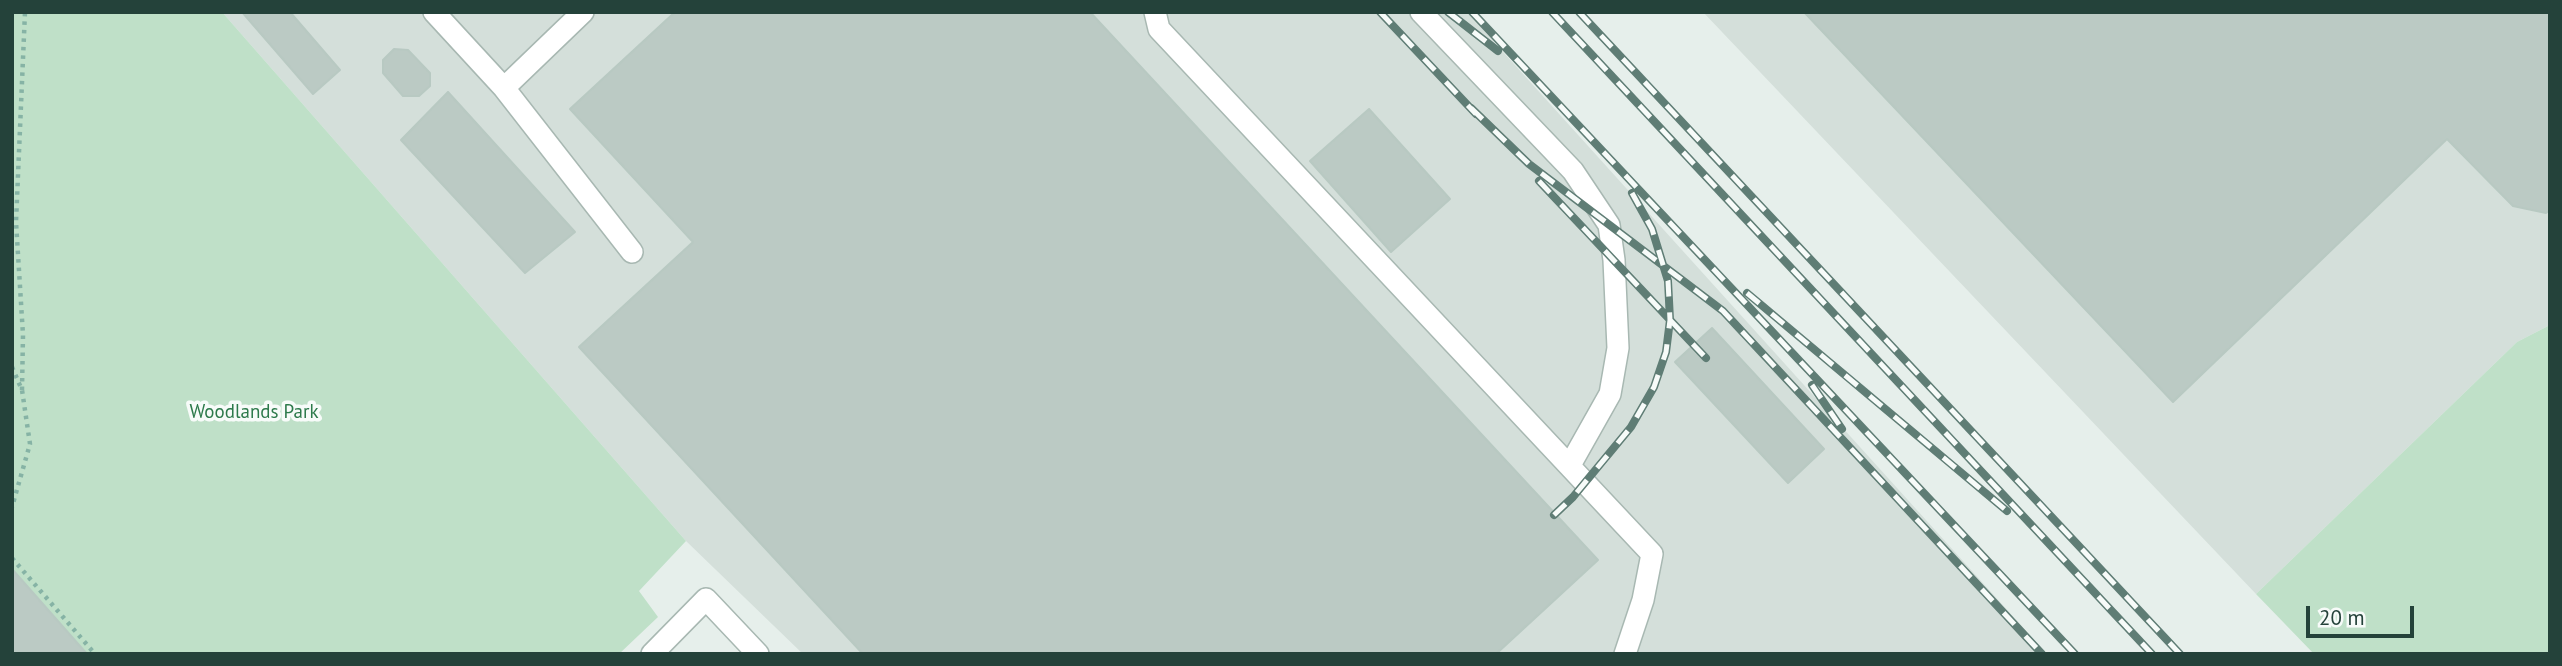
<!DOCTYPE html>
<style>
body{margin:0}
#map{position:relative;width:2562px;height:666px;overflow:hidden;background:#e6efeb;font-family:"PT Sans",sans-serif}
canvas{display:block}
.frame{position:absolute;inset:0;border:14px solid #24423a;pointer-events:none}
.scale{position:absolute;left:2306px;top:606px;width:108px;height:32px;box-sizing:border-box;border:4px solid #24423a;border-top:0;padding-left:9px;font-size:21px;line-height:24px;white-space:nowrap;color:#24423a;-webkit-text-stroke:5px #f7fbf9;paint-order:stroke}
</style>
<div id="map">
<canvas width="2562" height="666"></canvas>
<div class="frame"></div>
<div class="scale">20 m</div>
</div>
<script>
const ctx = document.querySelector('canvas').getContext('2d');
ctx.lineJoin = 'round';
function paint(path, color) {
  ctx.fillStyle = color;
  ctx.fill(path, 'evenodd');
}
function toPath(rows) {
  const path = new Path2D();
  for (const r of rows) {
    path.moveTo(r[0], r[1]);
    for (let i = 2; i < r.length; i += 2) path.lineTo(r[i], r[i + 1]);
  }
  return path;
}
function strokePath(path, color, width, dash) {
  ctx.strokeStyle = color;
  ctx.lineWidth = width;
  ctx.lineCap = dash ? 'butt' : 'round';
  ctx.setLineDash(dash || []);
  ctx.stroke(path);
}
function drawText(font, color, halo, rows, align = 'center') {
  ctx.font = font + ' "PT Sans",sans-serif';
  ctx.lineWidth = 7;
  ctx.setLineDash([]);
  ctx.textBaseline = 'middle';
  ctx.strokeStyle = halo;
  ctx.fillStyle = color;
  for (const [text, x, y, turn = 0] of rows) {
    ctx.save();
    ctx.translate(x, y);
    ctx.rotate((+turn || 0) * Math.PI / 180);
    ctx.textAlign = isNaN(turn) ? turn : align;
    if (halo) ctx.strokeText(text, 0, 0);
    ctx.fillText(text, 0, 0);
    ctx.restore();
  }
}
paint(toPath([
 [222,12,1467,12,2047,654,803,654,686,541],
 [1703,12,2550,12,2550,325,2517,342,2256,594]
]), '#d4dfda');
paint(toPath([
 [12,12,222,12,686,541,639,591,658,617,619,654,12,654],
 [2550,325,2550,654,2314,654,2256,594,2517,342]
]), '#bfe0c8');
const building = toPath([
 [242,12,290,12,340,70,313,94,242,12],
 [675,12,1090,12,1598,560,1496,654,863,654,579,347,693,242,570,109,675,12],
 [1804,12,2550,12,2550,210,2546,213,2513,206,2447,139,2173,402,1804,12],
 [394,49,408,50,430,73,430,86,419,96,403,96,383,73,383,60,394,49],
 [448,92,575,232,525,273,401,140,448,92],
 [1369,109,1450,199,1391,252,1310,161,1369,109],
 [1712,328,1824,449,1788,483,1675,362,1712,328],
 [12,569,87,654,12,654,12,569]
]);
paint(building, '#bbcac4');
strokePath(building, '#b8c9c2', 2);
const lane = toPath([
 [434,12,504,88],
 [583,12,504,88,632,252],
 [1155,12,1159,29,1652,554,1643,600,1625,654],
 [1421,12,1573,171,1609,225,1614,260,1618,348,1610,394,1570,465]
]);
const street = toPath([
 [652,654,706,599,758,654]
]);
strokePath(lane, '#a8b8b2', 24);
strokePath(street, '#a8b8b2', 24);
strokePath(toPath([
 [12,367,22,390,30,444,12,507],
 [22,390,23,335,16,222,25,12],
 [12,558,95,654]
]), '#86b3a5', 4.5, [3.5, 5]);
strokePath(lane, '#fff', 21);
strokePath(street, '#fff', 21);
const rail = toPath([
 [1380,12,1476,114],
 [1448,12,1498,51],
 [1472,12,2075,654],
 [1552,12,2152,654],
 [1579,12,2180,654],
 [1471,108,1529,164,1723,311,2042,654],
 [1539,181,1706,358],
 [1747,293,2007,511],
 [1812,385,1842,429],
 [1554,515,1573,497,1631,427,1654,387,1666,352,1670,320,1668,281,1652,229,1632,193]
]);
strokePath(rail, '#5f7d75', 8);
strokePath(rail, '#f7fbf9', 5, [16]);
drawText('19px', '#2d7a4b', '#f7fbf9', [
 ["Woodlands Park",254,413]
]);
</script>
